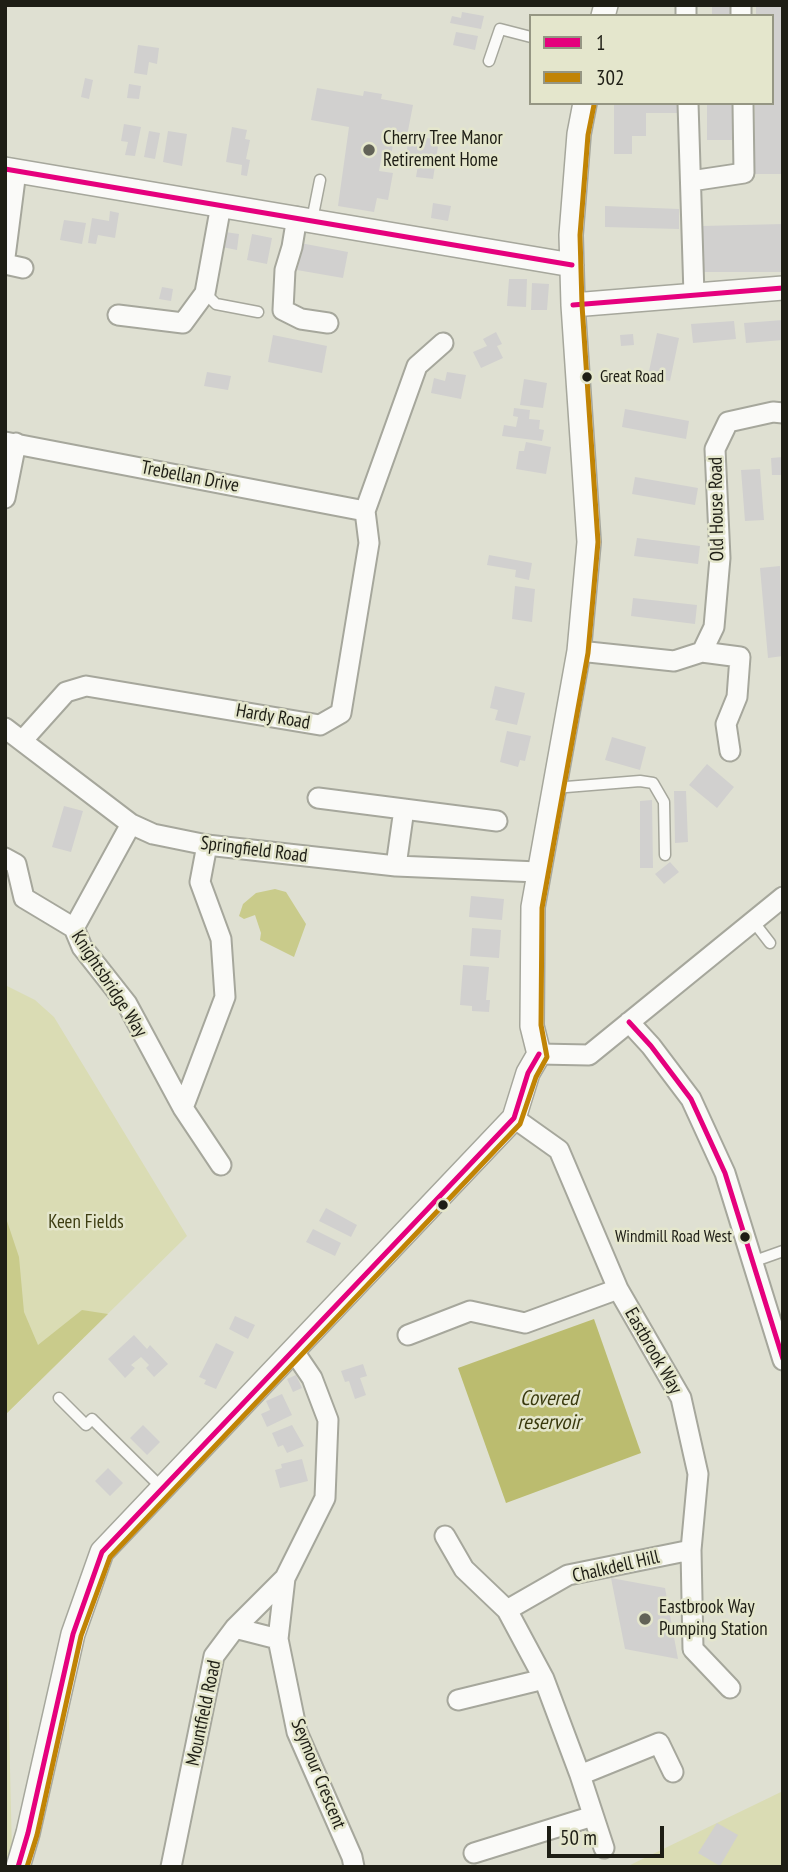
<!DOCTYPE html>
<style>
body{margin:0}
#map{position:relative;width:788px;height:1872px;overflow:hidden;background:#dfe0d2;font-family:"PT Sans Narrow",sans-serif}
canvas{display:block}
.frame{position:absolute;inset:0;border:7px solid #1e1e15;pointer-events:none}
.legend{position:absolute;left:529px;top:14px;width:245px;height:91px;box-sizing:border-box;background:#e4e6cc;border:2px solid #959683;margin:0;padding:9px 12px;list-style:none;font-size:21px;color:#1e1e15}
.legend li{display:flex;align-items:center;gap:14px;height:35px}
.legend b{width:35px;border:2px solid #959683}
.scale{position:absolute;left:547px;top:1826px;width:117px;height:32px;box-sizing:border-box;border:4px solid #1e1e15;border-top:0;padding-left:9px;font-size:21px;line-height:24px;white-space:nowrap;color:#1e1e15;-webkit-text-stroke:5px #e4e6cc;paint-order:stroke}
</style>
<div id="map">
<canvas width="788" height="1872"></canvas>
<div class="frame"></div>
<ul class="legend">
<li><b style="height:9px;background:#e5007d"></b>1</li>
<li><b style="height:9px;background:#c18405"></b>302</li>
</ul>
<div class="scale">50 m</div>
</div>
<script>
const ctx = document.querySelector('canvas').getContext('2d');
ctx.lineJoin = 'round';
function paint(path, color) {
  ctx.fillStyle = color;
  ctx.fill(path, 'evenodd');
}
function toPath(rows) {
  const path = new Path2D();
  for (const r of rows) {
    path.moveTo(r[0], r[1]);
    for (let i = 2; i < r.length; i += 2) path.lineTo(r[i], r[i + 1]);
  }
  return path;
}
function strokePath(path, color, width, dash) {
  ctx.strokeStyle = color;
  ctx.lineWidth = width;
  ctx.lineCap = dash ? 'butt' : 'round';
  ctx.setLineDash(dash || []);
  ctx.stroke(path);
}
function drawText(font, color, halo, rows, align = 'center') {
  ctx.font = font + ' "PT Sans Narrow",sans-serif';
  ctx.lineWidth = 5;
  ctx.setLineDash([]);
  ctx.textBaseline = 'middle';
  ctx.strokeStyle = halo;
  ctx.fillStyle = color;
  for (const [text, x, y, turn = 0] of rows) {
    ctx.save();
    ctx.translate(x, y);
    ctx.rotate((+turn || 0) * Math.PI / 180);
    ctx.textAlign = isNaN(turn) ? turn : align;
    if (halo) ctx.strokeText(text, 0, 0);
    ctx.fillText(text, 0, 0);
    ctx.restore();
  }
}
paint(toPath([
 [5,985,35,1000,54,1017,187,1236,5,1415],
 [5,1556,12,1853,6,1867,5,1867],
 [783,1791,783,1867,626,1867]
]), '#dadcb4');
paint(toPath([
 [275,889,286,892,306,924,294,957,260,940,261,933,255,915,244,919,239,916,243,904,256,893],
 [5,1215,19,1257,24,1312,38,1345,82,1310,108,1314,5,1415]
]), '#c9cb8b');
paint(toPath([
 [594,1319,641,1453,506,1503,458,1368]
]), '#bbbc6f');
paint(toPath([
 [712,5,731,5,731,16,712,16],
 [756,5,783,5,783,174,755,174,755,103,772,103,772,16,756,16],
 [462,12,484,16,481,29,450,23,452,16,461,18],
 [456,32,478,36,475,50,453,45],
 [138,45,159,48,157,64,149,62,147,75,134,73],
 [85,78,93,80,89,99,81,97],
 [129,84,141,86,139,99,127,98],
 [317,88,363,96,364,91,382,94,381,99,413,105,407,136,386,133,384,144,393,145,391,156,382,155,379,171,393,173,388,200,377,198,374,212,338,206,349,127,311,120],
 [614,103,678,103,678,113,646,113,646,136,632,136,632,154,614,154],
 [707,103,733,103,733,140,707,140],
 [124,124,141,127,135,156,125,155,128,142,121,141],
 [232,127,247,130,245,139,250,140,246,159,250,160,247,176,241,175,242,165,226,162],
 [149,131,160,133,155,159,144,157],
 [168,131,187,134,182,166,163,162],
 [409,135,439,140,433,179,416,177,419,159,406,157],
 [433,203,451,206,448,221,431,218],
 [605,206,679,209,679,229,605,227],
 [110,211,119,213,115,238,98,235,96,244,88,243,92,218,109,221],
 [64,220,86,223,82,244,60,240],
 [783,224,783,272,702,272,702,226],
 [225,232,239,234,237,250,222,247],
 [252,234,272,238,267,264,247,260],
 [295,242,348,252,343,278,291,269],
 [509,279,527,279,526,307,507,306],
 [532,283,549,284,547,310,531,310],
 [162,287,173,289,171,301,159,299],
 [783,320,783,340,746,343,744,323],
 [734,321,736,339,693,343,691,324],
 [496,332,502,344,497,346,503,358,481,368,473,352,487,346,483,339],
 [657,333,679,338,670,381,648,376],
 [633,334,634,345,621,346,620,335],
 [273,335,327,346,322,373,268,362],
 [207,372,231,376,228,390,204,386],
 [447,372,466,375,461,399,431,393,434,378,445,381],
 [524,379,547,383,543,408,520,405],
 [514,408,530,410,529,419,540,420,539,429,544,430,542,441,502,436,504,425,516,427,518,417,513,416],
 [625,409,689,421,686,439,622,427],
 [526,442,551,447,546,474,516,469,519,451,524,451],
 [783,457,783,475,772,475,771,458],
 [760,469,764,520,745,521,741,470],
 [635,477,698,488,695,505,632,494],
 [637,538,700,546,698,564,634,556],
 [489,555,532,563,529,580,515,577,516,570,487,565],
 [780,566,783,656,768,658,760,568],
 [515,586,535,589,532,622,512,619],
 [633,598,697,605,695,624,631,616],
 [495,686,525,693,517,725,495,720,498,710,490,708],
 [507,731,531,736,525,761,520,760,518,767,500,762],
 [612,737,646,747,640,770,605,760],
 [707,764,734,787,717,808,689,785],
 [674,791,686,791,688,842,675,843],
 [652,800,653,868,640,868,640,801],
 [64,806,83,811,71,852,52,847],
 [670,862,679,872,664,884,655,874],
 [471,896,504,899,502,920,469,917],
 [472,928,501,930,499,958,470,956],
 [463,965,489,967,486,1000,490,1000,489,1012,472,1011,472,1006,460,1005],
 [326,1208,357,1225,351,1237,319,1221],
 [313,1229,341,1243,335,1256,306,1242],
 [235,1316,255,1325,248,1339,229,1329],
 [134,1335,147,1349,150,1345,168,1364,154,1377,146,1368,149,1365,141,1357,131,1365,135,1368,125,1378,108,1359],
 [216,1343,234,1352,216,1389,204,1384,206,1380,199,1377],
 [363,1364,367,1376,360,1378,366,1395,355,1399,349,1381,345,1382,341,1371],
 [296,1375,302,1388,293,1392,287,1379],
 [282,1394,292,1415,267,1427,261,1414,270,1410,266,1401],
 [143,1425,160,1442,147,1455,130,1438],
 [292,1425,304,1446,287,1453,283,1445,278,1447,272,1433],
 [302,1459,308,1481,280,1488,275,1470,282,1468,281,1464],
 [108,1468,123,1483,110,1496,95,1481],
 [611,1578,665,1588,678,1659,625,1649],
 [717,1823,738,1835,720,1866,698,1853]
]), '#d1d0cf');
const service = toPath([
 [489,61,500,29,531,37],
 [312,220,320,180],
 [205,293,216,304,258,312],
 [554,788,640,781,653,783,664,802,665,855],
 [753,921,770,943],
 [752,1262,783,1251],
 [59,1398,86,1425,92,1419,162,1488]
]);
const minor = toPath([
 [686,5,686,16],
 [741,5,741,16],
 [688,103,694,295],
 [691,181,744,173,743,103],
 [297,217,292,247,285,270,283,310,301,319,328,323],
 [5,257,16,171],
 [5,264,23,268],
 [118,315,183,323,205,293,221,205],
 [5,442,365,511],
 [5,498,16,443],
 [579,651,674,661,702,652,740,657,737,697,726,724,730,751],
 [702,652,714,627,720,558,715,449,728,422,773,412,783,413],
 [5,728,131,824,153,834,207,845,396,866,538,872],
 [22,741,66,692,86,686,320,725,341,713,369,543,365,511,417,366,443,343],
 [318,798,497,821],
 [5,858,16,864,24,898,74,928,82,947,127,1004,183,1108,221,1165],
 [396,866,404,809],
 [74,928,131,824],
 [629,1022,651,1046,691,1099,725,1173,783,1360],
 [539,1054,589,1055,783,897],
 [183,1108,225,997,221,939,200,882,207,845],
 [514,1118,559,1150,618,1289,681,1398,698,1474,691,1550,693,1649,730,1688],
 [408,1335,470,1311,525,1323,618,1289],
 [445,1536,464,1569,507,1610,544,1679,580,1775,604,1848],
 [285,1578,278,1639,297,1732,352,1857,354,1867],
 [507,1610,568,1575,691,1550],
 [235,1628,278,1639],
 [458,1700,544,1679],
 [580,1775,659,1743,673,1772],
 [474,1853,593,1816],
 [171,1867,214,1656,235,1628,285,1578,325,1498,328,1420,312,1378,293,1350]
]);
const tertiary = toPath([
 [603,16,606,5],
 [5,169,572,265],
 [573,305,783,288],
 [18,1867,28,1833,73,1634,102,1552,514,1118,528,1073,539,1054,532,1026,533,907,579,651,589,542,573,305,571,235,579,134,585,103]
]);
strokePath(service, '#a6a79c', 13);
strokePath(minor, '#a6a79c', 23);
strokePath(tertiary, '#a6a79c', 26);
strokePath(service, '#fafaf8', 10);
strokePath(minor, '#fafaf8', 19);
strokePath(tertiary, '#fafaf8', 23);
strokePath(toPath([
 [5,169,572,265],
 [573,305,783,288],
 [629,1022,651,1046,691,1099,725,1173,783,1359],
 [18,1867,28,1833,73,1634,102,1552,514,1118,528,1073,539,1054]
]), '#e5007d', 5);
strokePath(toPath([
 [27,1867,37,1835,81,1636,110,1557,520,1124,536,1077,547,1057,541,1025,542,908,588,653,598,542,582,305,580,235,588,135,594,105]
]), '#c18405', 5);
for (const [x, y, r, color] of [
 [369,150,7,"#626257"],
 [587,377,6,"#1e1e15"],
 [443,1205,6,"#1e1e15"],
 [745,1237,6,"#1e1e15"],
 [645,1619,7,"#626257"]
]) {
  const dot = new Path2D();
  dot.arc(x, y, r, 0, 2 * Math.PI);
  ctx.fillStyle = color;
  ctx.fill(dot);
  strokePath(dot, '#e4e6cc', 2.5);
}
drawText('17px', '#1e1e15', '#e4e6cc', [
 ["Great Road",600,377],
 ["Windmill Road West",732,1237,"right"]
], 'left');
drawText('19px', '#1e1e15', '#e4e6cc', [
 ["Cherry Tree Manor",383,139],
 ["Retirement Home",383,161],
 ["Eastbrook Way",659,1608],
 ["Pumping Station",659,1630]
], 'left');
drawText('19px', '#1e1e15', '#e4e6cc', [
 ["Trebellan Drive",190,477,11],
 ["Old House Road",717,509,-91],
 ["Hardy Road",273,717,10],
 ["Springfield Road",254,850,7],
 ["Knightsbridge Way",109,984,57],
 ["Eastbrook Way",653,1351,60],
 ["Chalkdell Hill",616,1567,-13],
 ["Mountfield Road",204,1713,-78],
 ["Seymour Crescent",318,1774,68]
]);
drawText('19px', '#3e3e12', '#e4e6cc', [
 ["Keen Fields",86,1223]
]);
drawText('italic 21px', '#3a3a0e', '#e4e6cc', [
 ["Covered",549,1399],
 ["reservoir",549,1423]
]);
</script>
